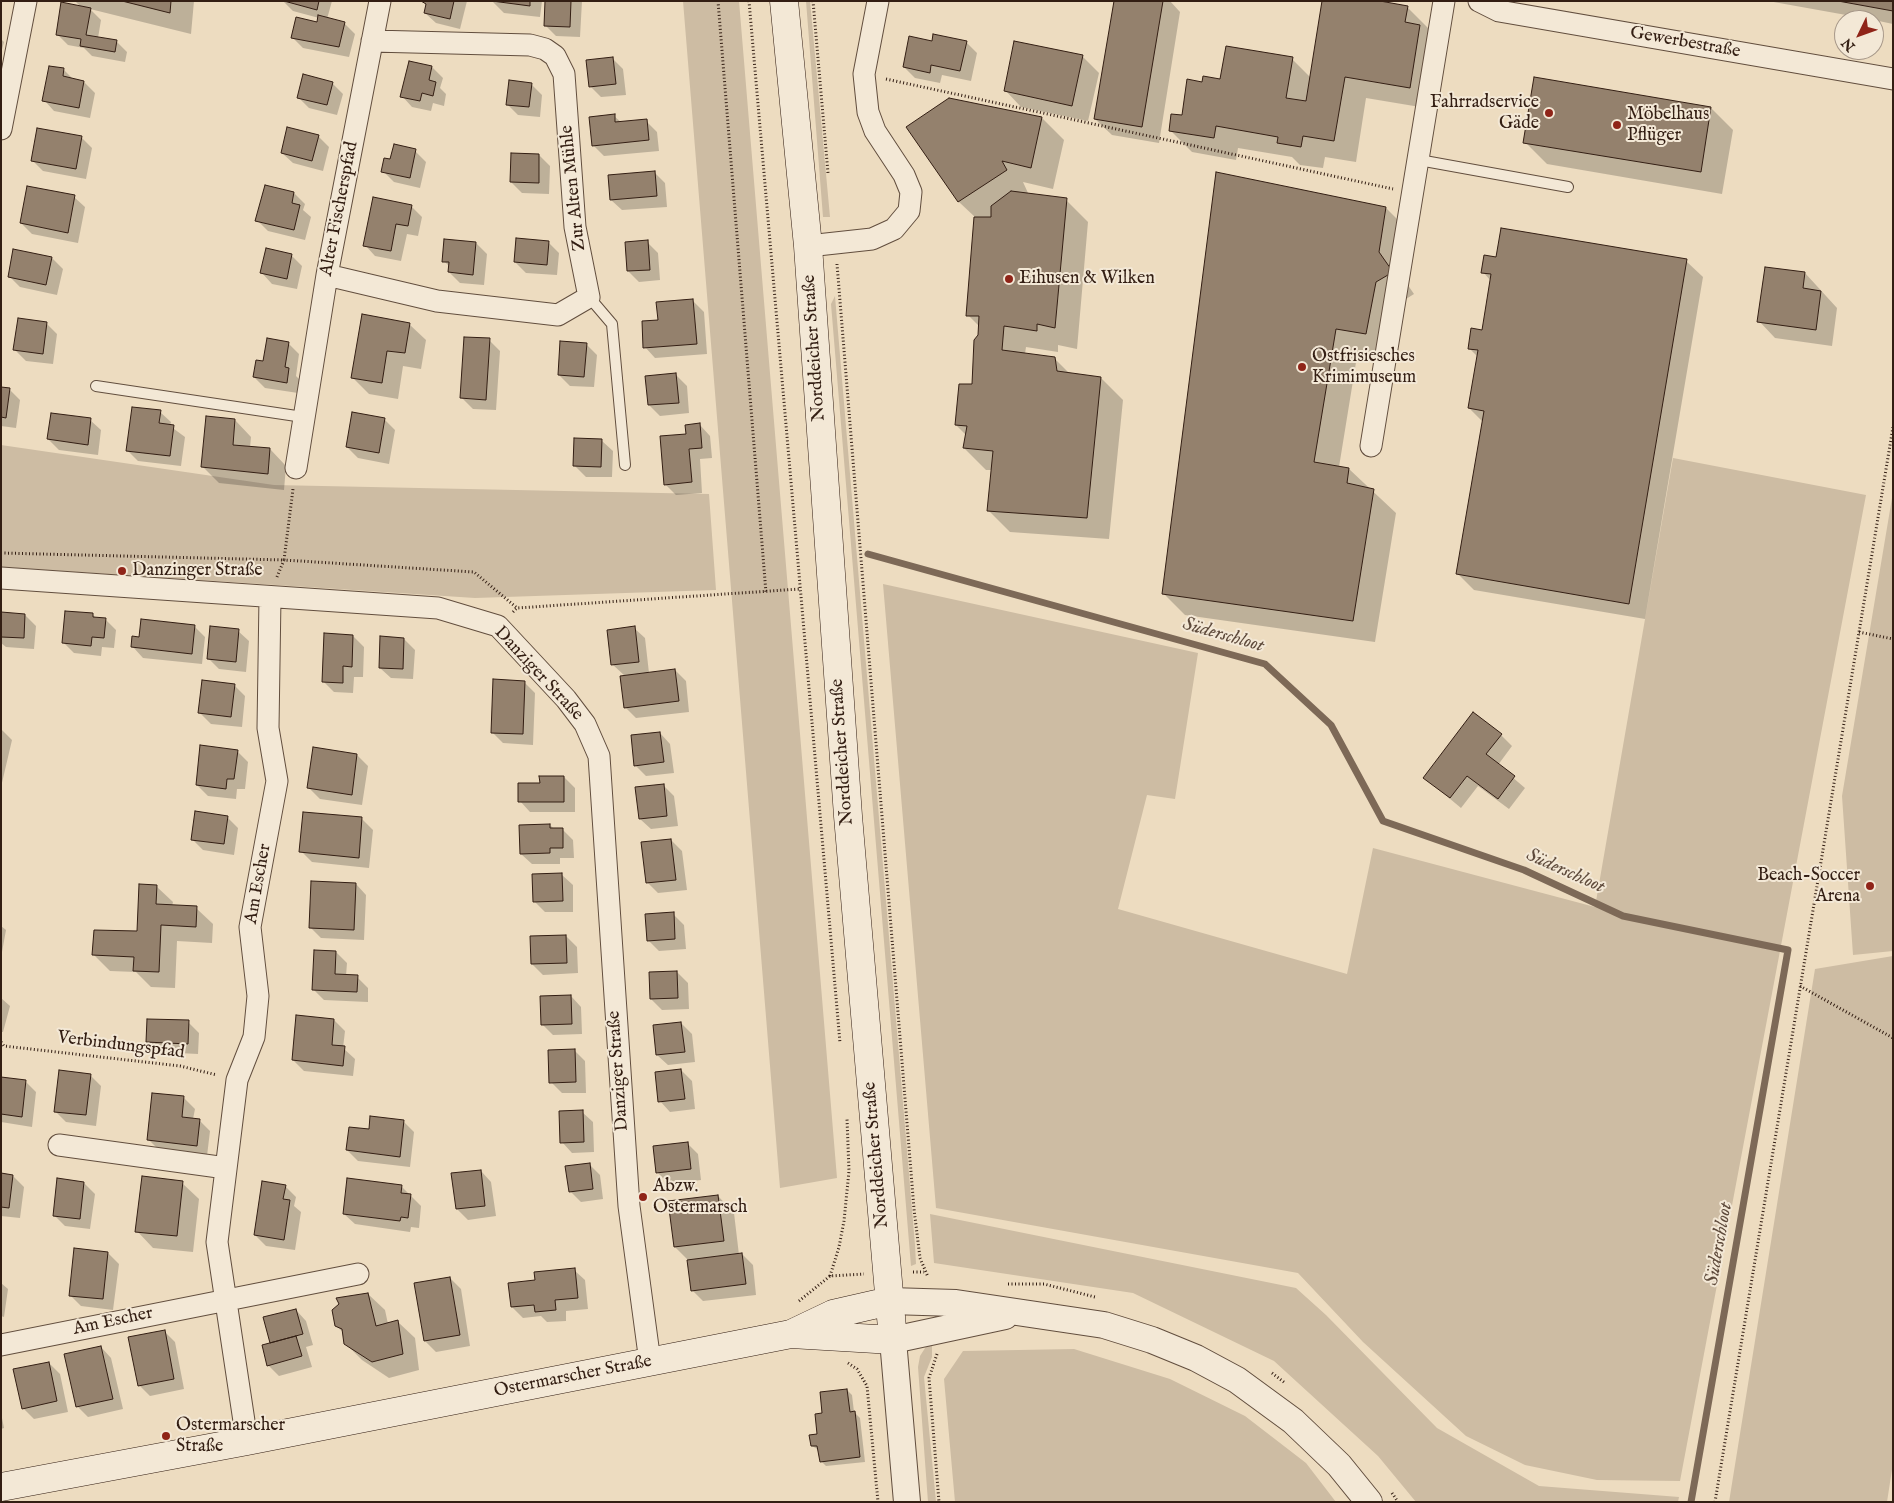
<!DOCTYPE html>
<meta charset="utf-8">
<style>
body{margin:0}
#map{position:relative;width:1894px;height:1503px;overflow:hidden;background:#eddcc0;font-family:"IM FELL English",serif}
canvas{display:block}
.frame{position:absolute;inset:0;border:2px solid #331e13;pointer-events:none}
.north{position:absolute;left:1834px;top:10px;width:50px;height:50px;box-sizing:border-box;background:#f3e8d6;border:1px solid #a69788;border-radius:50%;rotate:228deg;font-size:14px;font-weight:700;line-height:20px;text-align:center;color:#331e13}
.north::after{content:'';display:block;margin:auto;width:18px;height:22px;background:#8f2418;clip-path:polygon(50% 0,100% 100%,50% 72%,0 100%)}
</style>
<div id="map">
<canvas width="1894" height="1503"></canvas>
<div class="frame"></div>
<div class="north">N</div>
</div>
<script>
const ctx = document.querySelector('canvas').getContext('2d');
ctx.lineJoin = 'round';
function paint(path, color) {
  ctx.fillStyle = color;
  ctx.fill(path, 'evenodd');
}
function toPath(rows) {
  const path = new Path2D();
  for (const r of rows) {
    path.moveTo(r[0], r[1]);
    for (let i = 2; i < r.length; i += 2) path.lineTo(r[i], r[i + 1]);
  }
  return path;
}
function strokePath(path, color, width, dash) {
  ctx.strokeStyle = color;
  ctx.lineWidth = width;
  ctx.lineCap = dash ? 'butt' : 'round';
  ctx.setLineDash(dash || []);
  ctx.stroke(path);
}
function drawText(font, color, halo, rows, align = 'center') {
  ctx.font = font + ' "IM FELL English",serif';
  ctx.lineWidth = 4;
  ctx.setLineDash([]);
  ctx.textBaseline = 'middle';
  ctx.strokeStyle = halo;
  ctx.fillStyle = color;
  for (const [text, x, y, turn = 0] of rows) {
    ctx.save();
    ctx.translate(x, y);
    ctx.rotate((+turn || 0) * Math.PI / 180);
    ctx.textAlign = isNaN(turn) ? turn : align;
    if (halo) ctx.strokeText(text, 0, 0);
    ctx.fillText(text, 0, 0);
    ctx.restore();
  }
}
paint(toPath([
 [683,1,739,1,837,1178,780,1188],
 [806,1,810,1,830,217,823,217],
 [835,296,915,1245,916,1264,911,1266,831,304],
 [1,445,274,485,709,494,716,590,475,598,1,567],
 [1673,458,1866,495,1680,1481,1597,1480,1525,1465,1466,1436,1363,1342,1298,1273,936,1208,883,584,1198,653,1175,799,1147,795,1118,909,1347,974,1373,848,1595,907],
 [1893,492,1893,951,1853,955,1842,796],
 [1893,956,1893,1463,1887,1502,1729,1502,1815,969],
 [930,1214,1296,1288,1326,1315,1437,1428,1539,1486,1679,1497,1678,1502,1416,1502,1378,1456,1274,1361,1133,1293,934,1263],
 [927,1345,932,1345,932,1357,924,1377,936,1502,928,1502,918,1367,920,1356],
 [1074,1349,1170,1379,1245,1416,1306,1463,1336,1502,955,1502,944,1379,963,1351]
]), '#cdbca3');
paint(toPath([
 [75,1,194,1,191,34,90,9,101,20,98,38,116,41,127,52,125,62,92,56,84,48,68,45,57,34,81,7],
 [283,1,332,1,327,19,344,23,355,34,349,57,303,48,292,37,318,24,319,18,293,11],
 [423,1,467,1,460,29,436,23,425,13,427,6],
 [542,1,540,17,504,13,493,2],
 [546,1,582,1,580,37,556,36,545,25],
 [1115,1,1170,1,1180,12,1159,143,1112,135,1095,119],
 [1768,1,1893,1,1893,24,1874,20],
 [1407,7,1429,29,1432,109,1366,98,1356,162,1325,157,1323,168,1300,165,1292,157,1238,148,1236,160,1192,152,1170,130,1183,117,1203,83,1221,81,1292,59,1311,78],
 [1,39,4,42,1,53],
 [933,42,966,42,977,53,971,81,942,75,940,83,915,78,904,67],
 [1082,56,1099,73,1088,121,1021,107,1005,90],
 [612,58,623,69,626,95,601,97,590,86],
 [410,62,432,67,443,78,440,88,446,94,444,106,433,103,431,111,412,107,402,96],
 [64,70,74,80,84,82,95,93,90,118,54,111,44,100],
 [332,83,343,94,337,115,309,108,298,97],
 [531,84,542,95,540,117,518,115,507,104],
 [950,100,1042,118,1064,140,1053,189,1023,182,1028,193,1025,194,1066,200,1088,222,1077,349,1058,345,1058,352,1026,347,1025,354,1054,358,1070,374,1101,378,1123,400,1109,539,1010,532,988,510,992,470,986,470,964,448,966,435,956,425,973,385,980,327,968,315,976,218,959,202,908,127],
 [1711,108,1733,130,1722,194,1547,164,1525,142],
 [614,116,622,123,646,121,657,132,659,151,604,156,593,145],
 [318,136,329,147,323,171,293,163,282,153],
 [81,137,92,148,86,179,43,171,32,160],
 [415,151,426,162,420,188,394,182,383,171,391,161],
 [539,155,550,166,549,194,522,193,511,182],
 [654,172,665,183,667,207,622,210,611,200],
 [266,186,294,193,305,204,303,210,311,217,305,240,268,231,257,220],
 [74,197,85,207,78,243,32,234,21,223],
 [411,206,422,217,418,236,407,234,401,261,375,256,365,245],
 [1386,208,1408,230,1401,275,1414,294,1398,304,1388,355,1358,350,1339,467,1349,469,1396,513,1375,642,1185,615,1163,593],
 [548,242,559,253,557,275,526,273,515,262],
 [647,242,658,253,660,280,639,282,628,271],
 [476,243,487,254,484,285,460,283,449,272,450,267,444,261],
 [291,255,302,266,297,289,272,284,262,273],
 [52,258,63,269,57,295,20,287,9,276],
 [1497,258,1686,261,1703,277,1645,619,1474,590,1458,574,1483,422,1469,408,1478,357,1469,348,1483,331,1491,281,1483,272],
 [1805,273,1837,308,1832,346,1775,338,1759,321],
 [693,301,704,312,707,354,655,358,645,347,659,321],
 [46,323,57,334,53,364,26,361,15,350],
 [409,324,426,340,421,369,403,366,398,399,369,394,353,378],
 [489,340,500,351,496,410,473,409,462,398],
 [288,343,299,354,296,376,300,380,298,393,265,388,254,377],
 [586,344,597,355,594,387,570,386,559,375],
 [676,375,687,386,689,413,660,416,649,405],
 [1,388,9,389,20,400,16,428,1,426],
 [160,412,171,422,170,426,185,437,181,466,138,461,127,450],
 [384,419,395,430,389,464,358,458,347,447],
 [90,420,101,430,98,455,59,450,48,439],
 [235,420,251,437,250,448,270,449,286,466,284,490,219,483,202,466],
 [700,425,710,436,712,458,700,459,702,493,676,495,665,484,687,435],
 [602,441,613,451,612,477,586,477,575,466],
 [1,613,25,615,36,626,34,649,6,647,1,643],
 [93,615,97,619,105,619,116,630,114,648,102,647,101,656,74,653,63,642],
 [194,626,205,637,202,664,143,658,133,647,140,639],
 [634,628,645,638,649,673,675,670,686,681,689,712,636,718,625,707,625,676,612,664],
 [238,631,249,641,246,672,219,669,208,658],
 [353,636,364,647,363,677,354,677,353,693,334,692,323,681],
 [404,639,415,650,413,679,391,678,380,668],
 [524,682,535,693,533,745,503,743,492,732],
 [234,685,245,696,242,727,211,724,200,713],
 [1,729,12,740,1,787],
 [660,733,670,744,674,773,646,776,635,765],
 [1501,735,1512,746,1498,765,1525,788,1509,809,1478,786,1461,808,1425,778],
 [314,748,357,755,368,766,362,805,320,799,309,788],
 [237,751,248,762,245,789,237,789,236,799,208,796,197,785],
 [564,777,575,788,575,812,530,812,520,801,541,784],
 [663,785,674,796,678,826,651,829,640,819],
 [227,817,238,828,234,855,203,850,192,839],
 [362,819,373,830,369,868,312,862,301,851],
 [550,825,554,829,562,829,573,840,574,858,560,858,560,864,532,864,521,854],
 [671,840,682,851,687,890,658,893,647,882],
 [562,875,573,885,573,912,545,912,534,901],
 [356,884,366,895,364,940,321,938,310,927],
 [156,886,173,902,172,906,196,908,213,924,212,943,177,941,175,988,151,987,136,972,110,971,94,955,138,933],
 [673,914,684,925,686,949,659,951,648,940],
 [1,926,6,930,2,952,1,952],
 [566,936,577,947,578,973,543,975,532,964],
 [336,952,347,963,346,976,357,977,368,988,368,1002,324,1000,313,989],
 [677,972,688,983,689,1009,662,1010,651,999],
 [571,996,581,1007,582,1034,553,1035,542,1024],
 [1,998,10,1006,3,1032,1,1032],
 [334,1020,345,1031,343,1048,355,1059,353,1076,304,1071,293,1060],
 [188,1022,199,1033,198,1054,158,1052,147,1041],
 [681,1023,692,1034,695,1062,668,1065,657,1055],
 [574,1050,585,1061,586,1093,562,1093,551,1082],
 [681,1070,692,1081,695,1109,670,1112,660,1101],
 [90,1075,101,1086,96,1126,66,1122,55,1111],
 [1,1078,25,1081,36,1092,32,1127,1,1122],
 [184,1098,195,1109,193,1119,199,1120,210,1131,207,1156,159,1150,148,1139],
 [582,1112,593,1122,594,1152,572,1153,562,1142],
 [403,1121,414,1132,410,1167,358,1161,347,1150,370,1130],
 [687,1143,698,1154,701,1180,669,1184,658,1173],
 [589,1164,600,1175,603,1199,581,1202,570,1191],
 [481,1171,491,1182,496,1216,468,1220,457,1209],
 [1,1174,13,1176,24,1187,20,1218,1,1216],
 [84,1183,95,1194,90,1229,65,1226,54,1215],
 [182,1183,199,1199,193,1252,153,1248,137,1231],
 [285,1186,296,1197,294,1206,301,1212,295,1250,266,1246,255,1235],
 [401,1186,421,1206,419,1228,411,1227,410,1232,355,1224,344,1214],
 [718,1196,734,1213,739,1255,742,1254,753,1265,756,1295,703,1301,692,1290,689,1261,675,1247],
 [108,1253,119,1264,113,1310,81,1306,70,1295],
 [574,1270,585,1280,588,1309,566,1311,566,1321,547,1322,541,1316,523,1318,512,1307,536,1281],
 [450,1278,461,1289,470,1346,436,1352,425,1341],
 [1,1283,8,1289,4,1317,1,1316],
 [368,1294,385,1310,388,1324,398,1322,415,1338,419,1370,389,1378,362,1360,345,1343,344,1333,336,1326],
 [296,1310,306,1321,313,1345,306,1347,312,1367,279,1376,268,1365,271,1344],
 [164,1331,175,1342,184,1389,150,1396,139,1385],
 [101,1347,111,1358,123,1409,88,1417,77,1406],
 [49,1363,60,1374,68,1412,34,1419,23,1408],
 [847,1390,852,1395,854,1412,860,1418,865,1462,826,1466,821,1461,819,1450,812,1446,818,1435,823,1414],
 [1,1413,4,1428,1,1429]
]), '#0003');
strokePath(toPath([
 [868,554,1265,664,1331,725,1383,821,1524,870,1623,916,1788,950,1691,1502]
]), '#7d6957', 7);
const building = toPath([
 [122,1,171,1,170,13,122,1],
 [284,1,319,1,317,10,284,1],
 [421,1,454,1,450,19,424,13,426,4,421,1],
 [492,1,530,1,530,6,492,1],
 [545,1,571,1,570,27,544,26,545,1],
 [1114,1,1163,1,1142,127,1094,119,1114,1],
 [1322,1,1380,1,1408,6,1405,22,1420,25,1410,88,1345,77,1334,141,1303,136,1301,147,1277,143,1278,137,1216,126,1214,138,1169,131,1171,114,1182,115,1187,79,1202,82,1203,76,1220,79,1226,46,1293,57,1286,98,1306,101,1322,1],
 [1838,1,1893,1,1893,11,1838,1],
 [61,2,91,8,86,35,117,40,115,52,80,46,81,39,56,35,61,2],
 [318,15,345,22,339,47,291,38,296,17,317,22,318,15],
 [933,34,967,41,960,71,931,65,930,73,903,67,909,36,932,41,933,34],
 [1014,41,1083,55,1072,106,1004,91,1014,41],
 [613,57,616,84,589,87,586,60,613,57],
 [409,61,432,66,429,80,436,82,433,96,422,93,420,101,400,97,409,61],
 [49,66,64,68,63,76,84,81,79,108,42,101,49,66],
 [303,74,333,82,327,105,297,98,303,74],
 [1534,77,1711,107,1701,172,1523,143,1534,77],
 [509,80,532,83,529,107,506,105,509,80],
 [949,98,1042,117,1031,168,1002,161,1007,170,958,202,906,127,949,98],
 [615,114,615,122,647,119,649,140,592,146,589,117,615,114],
 [287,127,319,135,312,161,281,153,287,127],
 [37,128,82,136,76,169,31,161,37,128],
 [394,144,416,149,410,178,381,172,384,158,390,159,394,144],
 [511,153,539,154,539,183,510,182,511,153],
 [655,171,657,196,610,200,608,175,655,171],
 [1216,172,1386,207,1379,252,1393,272,1376,282,1366,334,1336,329,1314,462,1349,468,1347,483,1374,489,1353,621,1162,594,1216,172],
 [265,185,294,192,292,203,300,205,294,230,255,221,265,185],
 [27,186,75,195,68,233,20,223,27,186],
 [1011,191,1067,198,1055,328,1037,324,1037,331,1004,326,1002,350,1055,357,1057,371,1101,377,1087,518,987,511,993,451,963,448,967,426,955,425,959,384,972,384,974,340,978,335,979,316,966,316,974,217,991,217,991,206,1011,191],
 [373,197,412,205,408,226,396,224,391,251,363,246,373,197],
 [1501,228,1687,259,1629,604,1456,574,1484,411,1468,408,1478,350,1468,349,1471,328,1482,330,1491,274,1481,273,1484,255,1496,257,1501,228],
 [516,238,549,241,547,265,514,262,516,238],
 [444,239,476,242,473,275,448,272,449,262,442,262,444,239],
 [648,240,650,270,627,271,625,242,648,240],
 [266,248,292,254,287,279,260,273,266,248],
 [13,249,52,257,46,285,8,277,13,249],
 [1765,267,1805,272,1803,288,1821,291,1816,330,1757,322,1765,267],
 [693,299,697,344,643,348,642,321,658,320,656,302,693,299],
 [362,314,410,323,405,353,387,351,382,383,351,378,362,314],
 [18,318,47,322,43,354,13,350,18,318],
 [464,337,490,338,486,400,460,398,464,337],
 [267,338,289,342,285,367,289,368,287,383,253,377,256,360,263,361,267,338],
 [560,341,587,343,584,377,558,375,560,341],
 [676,373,679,403,648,405,645,376,676,373],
 [1,387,10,388,6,418,1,417,1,387],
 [132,407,161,410,159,423,174,425,170,456,126,451,132,407],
 [352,412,385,418,379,453,346,447,352,412],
 [51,413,91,418,88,445,47,439,51,413],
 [206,416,235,419,233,445,270,448,268,474,201,467,206,416],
 [700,423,702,448,689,449,692,482,664,485,660,436,686,434,685,425,700,423],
 [574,438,602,439,601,467,573,466,574,438],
 [65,611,93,613,93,617,106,618,104,638,92,637,91,646,62,643,65,611],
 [1,612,25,614,24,638,1,637,1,612],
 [141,619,195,625,192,654,131,647,132,636,139,637,141,619],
 [210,626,239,629,236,662,207,659,210,626],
 [635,626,639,662,611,665,607,630,635,626],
 [324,633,353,635,352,667,343,666,343,683,322,682,324,633],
 [380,636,404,638,403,669,379,668,380,636],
 [675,669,679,701,624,708,620,676,675,669],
 [493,679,525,681,523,734,491,733,493,679],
 [202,680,235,684,231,717,198,713,202,680],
 [1473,712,1502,734,1486,754,1515,776,1498,799,1467,776,1450,798,1423,778,1473,712],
 [660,732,664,762,634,766,631,735,660,732],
 [200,745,238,750,234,779,227,779,226,789,196,785,200,745],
 [313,747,357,754,352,795,307,788,313,747],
 [539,776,564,776,564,802,518,802,518,783,540,783,539,776],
 [664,784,667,816,639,819,635,787,664,784],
 [195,811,228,816,224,844,191,840,195,811],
 [303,812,362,817,359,858,299,852,303,812],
 [550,824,550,828,563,828,563,848,550,848,550,853,520,854,519,825,550,824],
 [671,839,676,880,646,883,641,842,671,839],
 [562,873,563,901,533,902,532,874,562,873],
 [311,881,356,883,354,930,309,928,311,881],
 [139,884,157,885,156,904,197,906,196,927,161,925,159,972,133,971,134,957,92,955,94,930,137,931,139,884],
 [674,912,675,939,647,941,645,914,674,912],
 [566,935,567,963,531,964,530,936,566,935],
 [314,950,336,951,335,974,358,975,357,992,312,990,314,950],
 [677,971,678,998,650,999,649,972,677,971],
 [571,995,572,1024,541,1025,540,996,571,995],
 [296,1015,334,1019,332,1045,345,1046,343,1066,292,1060,296,1015],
 [147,1019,189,1020,188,1044,146,1042,147,1019],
 [681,1022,685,1052,656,1055,653,1025,681,1022],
 [575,1049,576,1082,549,1083,548,1050,575,1049],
 [681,1069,685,1099,658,1102,655,1072,681,1069],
 [59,1070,91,1074,86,1115,54,1112,59,1070],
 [1,1077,26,1080,22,1117,1,1114,1,1077],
 [152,1093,184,1096,182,1117,200,1119,197,1146,147,1140,152,1093],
 [583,1110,584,1142,560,1143,559,1111,583,1110],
 [370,1116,404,1120,400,1157,346,1150,349,1127,369,1129,370,1116],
 [688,1142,691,1169,656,1173,653,1146,688,1142],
 [590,1163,593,1189,569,1192,565,1166,590,1163],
 [481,1170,485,1206,456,1209,451,1173,481,1170],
 [1,1173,13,1175,9,1208,1,1207,1,1173],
 [142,1176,183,1181,177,1236,135,1232,142,1176],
 [57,1178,84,1182,80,1219,53,1216,57,1178],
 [347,1178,402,1185,401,1193,411,1194,408,1218,401,1217,400,1221,343,1214,347,1178],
 [262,1181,286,1185,283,1199,290,1200,284,1240,254,1235,262,1181],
 [718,1195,724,1241,674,1247,668,1201,718,1195],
 [74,1248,108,1252,103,1299,69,1296,74,1248],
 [742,1253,746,1284,691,1291,687,1260,742,1253],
 [575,1268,578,1298,555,1300,556,1310,535,1312,534,1305,511,1307,508,1283,535,1280,534,1272,575,1268],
 [450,1277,460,1335,424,1341,414,1283,450,1277],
 [368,1293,376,1326,398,1320,403,1354,372,1362,344,1344,342,1329,335,1326,332,1310,339,1304,336,1298,368,1293],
 [296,1309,303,1334,270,1343,263,1317,296,1309],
 [165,1330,174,1379,138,1386,128,1337,165,1330],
 [296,1336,302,1356,267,1366,262,1345,296,1336],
 [101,1346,113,1399,76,1407,64,1354,101,1346],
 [49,1362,57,1401,22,1409,13,1369,49,1362],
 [847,1389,850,1412,855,1411,860,1457,820,1462,817,1446,811,1446,809,1435,817,1434,815,1414,822,1413,820,1392,847,1389]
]);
paint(building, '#94816d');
strokePath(building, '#331e13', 1);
const service = toPath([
 [1419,160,1568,187],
 [589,297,612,324,625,465],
 [96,386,303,417]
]);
const minor = toPath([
 [1479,1,1499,11,1893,79],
 [1,129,26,1],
 [808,246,872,239,894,229,909,211,911,192,904,175,875,131,868,112,864,74,878,1],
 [327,275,437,301,558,315,589,297,575,227,564,74,555,56,545,49,530,45,372,41],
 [1371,446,1444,1],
 [296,468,327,275,380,1],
 [1,578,438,608,498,626,566,699,585,724,599,756,629,1206,650,1362],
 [59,1145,226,1168],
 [1,1345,358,1274],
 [247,1441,217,1242,237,1080,254,1037,258,996,250,927,277,781,268,728,270,597]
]);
const tertiary = toPath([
 [890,1301,956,1303,1104,1325,1152,1340,1196,1358,1237,1380,1293,1421,1339,1465,1369,1502],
 [907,1502,893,1340,1005,1316]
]);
const secondary = toPath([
 [784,1,808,246,848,816,893,1340,791,1334],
 [1,1487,247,1441,791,1334,833,1314,890,1301]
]);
strokePath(service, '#624e3e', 12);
strokePath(minor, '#624e3e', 23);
strokePath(tertiary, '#624e3e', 28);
strokePath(secondary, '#331e13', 29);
strokePath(toPath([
 [718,1,766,593],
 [749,1,840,1043],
 [813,1,828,173],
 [886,79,1393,189],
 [837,264,914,1209,920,1258,928,1277],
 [1,553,284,560,293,489],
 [277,577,284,560,474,572,517,608],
 [513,612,517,608,800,589],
 [1859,632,1893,639],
 [1800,986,1893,1038],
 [1,1042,4,1046,180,1066,217,1075],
 [913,1272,924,1272],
 [830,1276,839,1247,844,1221,849,1171,847,1119],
 [1008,1284,1044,1284,1095,1297],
 [799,1301,830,1276,864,1274],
 [937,1354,929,1378,939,1502],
 [848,1363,857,1369,867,1386,878,1502],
 [1272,1373,1285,1383],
 [1392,1493,1398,1502],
 [1715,1502,1893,427]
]), '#331e13', 3, [1, 2.5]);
strokePath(service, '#f3e8d6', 10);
strokePath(minor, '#f3e8d6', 21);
strokePath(tertiary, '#f3e8d6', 26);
strokePath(secondary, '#f3e8d6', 28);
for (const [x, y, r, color] of [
 [1549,113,5,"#8f2418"],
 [1617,125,5,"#8f2418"],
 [1009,279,5,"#8f2418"],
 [1302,367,5,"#8f2418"],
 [122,571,5,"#8f2418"],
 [1870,886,5,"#8f2418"],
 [643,1197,5,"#8f2418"],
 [166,1436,5,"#8f2418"]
]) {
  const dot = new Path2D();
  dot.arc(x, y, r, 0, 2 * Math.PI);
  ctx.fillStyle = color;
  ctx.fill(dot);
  strokePath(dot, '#f3e8d6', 2);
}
drawText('18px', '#331e13', '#f3e8d6', [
 ["Gewerbestraße",1685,43,10],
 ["Zur Alten Mühle",574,188,-96],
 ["Alter Fischerspfad",340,209,-79],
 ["Norddeicher Straße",815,348,-94],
 ["Danziger Straße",538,674,47],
 ["Norddeicher Straße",843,752,-94],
 ["Am Escher",259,884,-80],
 ["Verbindungspfad",121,1046,7],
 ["Danziger Straße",619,1071,-94],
 ["Norddeicher Straße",877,1155,-95],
 ["Am Escher",113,1322,-12],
 ["Ostermarscher Straße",573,1377,-11]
]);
drawText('18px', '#331e13', '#f3e8d6', [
 ["Fahrradservice",1539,103,"right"],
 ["Gäde",1539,124,"right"],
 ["Möbelhaus",1627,115],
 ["Pflüger",1627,136],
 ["Eihusen & Wilken",1019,279],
 ["Ostfrisiesches",1312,357],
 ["Krimimuseum",1312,378],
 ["Danzinger Straße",132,571],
 ["Beach-Soccer",1860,876,"right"],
 ["Arena",1860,897,"right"],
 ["Abzw.",653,1187],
 ["Ostermarsch",653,1208],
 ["Ostermarscher",176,1426],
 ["Straße",176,1447]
], 'left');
drawText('italic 19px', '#5e4a3b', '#f3e8d6', [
 ["Süderschloot",1223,636,16],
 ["Süderschloot",1565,872,24],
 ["Süderschloot",1720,1244,-80]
]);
</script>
